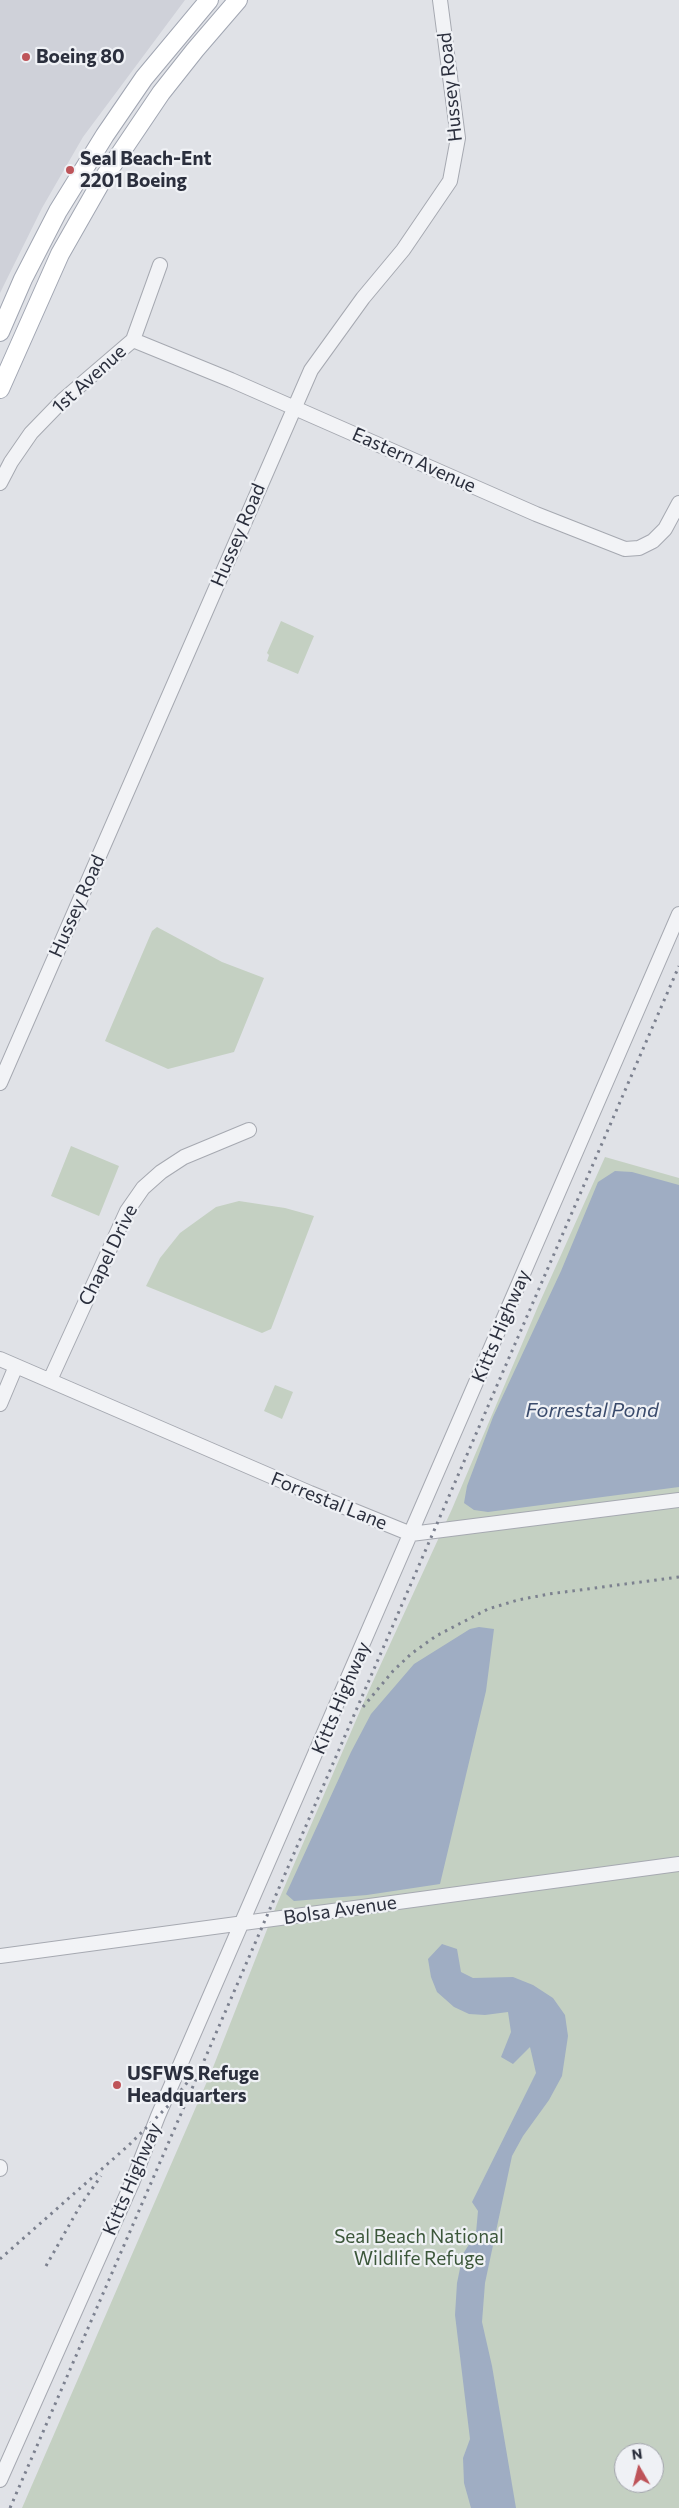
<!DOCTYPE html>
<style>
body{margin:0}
#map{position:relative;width:679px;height:2508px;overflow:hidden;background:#e0e2e7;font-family:Commissioner,sans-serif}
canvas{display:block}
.north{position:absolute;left:614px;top:2443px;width:50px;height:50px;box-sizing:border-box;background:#eff1f5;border:1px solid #a1a3ab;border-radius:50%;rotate:352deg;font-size:14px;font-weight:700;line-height:20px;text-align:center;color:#2b2f3d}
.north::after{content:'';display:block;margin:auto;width:18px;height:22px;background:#be5459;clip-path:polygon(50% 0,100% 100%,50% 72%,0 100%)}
</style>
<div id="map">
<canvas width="679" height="2508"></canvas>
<div class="north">N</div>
</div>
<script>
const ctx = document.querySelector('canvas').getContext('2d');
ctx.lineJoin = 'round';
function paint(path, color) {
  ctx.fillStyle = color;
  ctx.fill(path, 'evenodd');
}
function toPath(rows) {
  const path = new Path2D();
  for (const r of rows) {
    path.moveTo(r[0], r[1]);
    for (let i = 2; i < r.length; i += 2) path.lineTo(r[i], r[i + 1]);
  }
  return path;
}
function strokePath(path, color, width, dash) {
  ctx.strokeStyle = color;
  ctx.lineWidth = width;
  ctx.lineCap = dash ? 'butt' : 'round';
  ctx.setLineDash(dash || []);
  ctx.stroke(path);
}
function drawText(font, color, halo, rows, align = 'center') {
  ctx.font = font + ' Commissioner,sans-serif';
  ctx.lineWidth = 4.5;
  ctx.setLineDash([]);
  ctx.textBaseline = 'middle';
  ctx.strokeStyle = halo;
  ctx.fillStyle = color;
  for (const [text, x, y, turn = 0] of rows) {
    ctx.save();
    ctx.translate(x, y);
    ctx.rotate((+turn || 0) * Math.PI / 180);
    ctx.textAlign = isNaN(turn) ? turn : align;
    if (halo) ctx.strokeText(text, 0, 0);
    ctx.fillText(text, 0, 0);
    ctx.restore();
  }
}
paint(toPath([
 [0,0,185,0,83,137,42,208,0,293]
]), '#cfd1d9');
paint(toPath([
 [281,621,314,636,298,674,267,661,269,655,267,653],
 [157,927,222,962,264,978,234,1052,168,1069,105,1041,152,931],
 [71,1146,119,1166,99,1216,51,1196],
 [605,1157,679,1178,679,2508,22,2508,212,2070,277,1904,369,1690,452,1509,539,1304],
 [624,2453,654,2453,654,2483,624,2483],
 [239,1201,285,1208,314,1216,271,1329,262,1333,146,1286,160,1258,180,1233,216,1207],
 [275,1385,293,1392,282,1419,264,1411]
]), '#c4d0c2');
paint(toPath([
 [615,1171,632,1172,679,1185,679,1487,488,1512,474,1510,464,1503,467,1486,493,1417,561,1271,598,1182],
 [479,1627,494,1629,486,1691,440,1884,367,1895,294,1901,286,1894,351,1752,371,1714,414,1664,470,1629],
 [442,1944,457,1949,461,1972,473,1978,513,1977,533,1985,553,1998,565,2015,568,2036,562,2076,549,2100,523,2136,512,2156,485,2283,482,2322,492,2366,516,2508,471,2508,464,2483,463,2458,470,2439,455,2315,457,2283,463,2254,476,2233,478,2211,472,2202,536,2073,530,2047,513,2064,501,2057,511,2032,508,2012,485,2015,469,2014,454,2007,437,1992,431,1977,428,1959]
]), '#9fadc3');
const minor = toPath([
 [133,340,231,380,536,514,625,549,639,548,653,541,665,529,679,503],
 [0,483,11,462,31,433,63,400,133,340,160,265],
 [0,1083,311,370,363,298,403,250,450,181,458,138,440,0],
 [0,1359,310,1493,411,1534,679,1500],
 [50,1380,127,1211,143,1188,161,1172,184,1157,249,1130],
 [0,1404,16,1366],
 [0,1956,679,1864],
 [0,2167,0,2169],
 [0,2480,132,2183,158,2116,679,914]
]);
const major = toPath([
 [0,332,23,279,58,211,105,135,144,78,209,0],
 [0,389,60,254,101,182,161,93,195,50,238,0]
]);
strokePath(minor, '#a6a9b1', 16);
strokePath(major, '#a1a6b2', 20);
strokePath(minor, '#f2f3f6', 14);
strokePath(major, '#fff', 18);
strokePath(toPath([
 [363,1707,393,1671,411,1654,436,1636,488,1609,518,1600,549,1594,679,1577],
 [0,2259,129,2145,169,2105,195,2073],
 [46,2266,80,2206,101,2176],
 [10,2508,679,966]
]), '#7c818f', 3, [2.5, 5]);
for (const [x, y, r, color] of [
 [26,57,5,"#be5459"],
 [70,170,5,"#be5459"],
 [117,2085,5,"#be5459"]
]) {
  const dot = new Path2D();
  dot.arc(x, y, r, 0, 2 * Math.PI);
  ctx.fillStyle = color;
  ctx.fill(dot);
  strokePath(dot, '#eff1f5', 2);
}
drawText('bold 19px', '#2b2f3d', '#eff1f5', [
 ["Boeing 80",36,57],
 ["Seal Beach-Ent",80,159],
 ["2201 Boeing",80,181],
 ["USFWS Refuge",127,2074],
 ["Headquarters",127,2096]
], 'left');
drawText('19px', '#2b2f3d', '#eff1f5', [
 ["Hussey Road",450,87,-96],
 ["1st Avenue",89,379,-42],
 ["Eastern Avenue",414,460,24],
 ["Hussey Road",238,535,-67],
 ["Hussey Road",77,906,-66],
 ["Chapel Drive",108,1255,-64],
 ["Kitts Highway",501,1326,-67],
 ["Forrestal Lane",329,1501,22],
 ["Kitts Highway",341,1698,-67],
 ["Bolsa Avenue",340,1910,-8],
 ["Kitts Highway",132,2179,-67]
]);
drawText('19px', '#3c573a', '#eff1f5', [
 ["Seal Beach National",419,2237],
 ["Wildlife Refuge",419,2259]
]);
drawText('italic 20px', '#3a4b6c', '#eff1f5', [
 ["Forrestal Pond",592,1410]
]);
</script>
